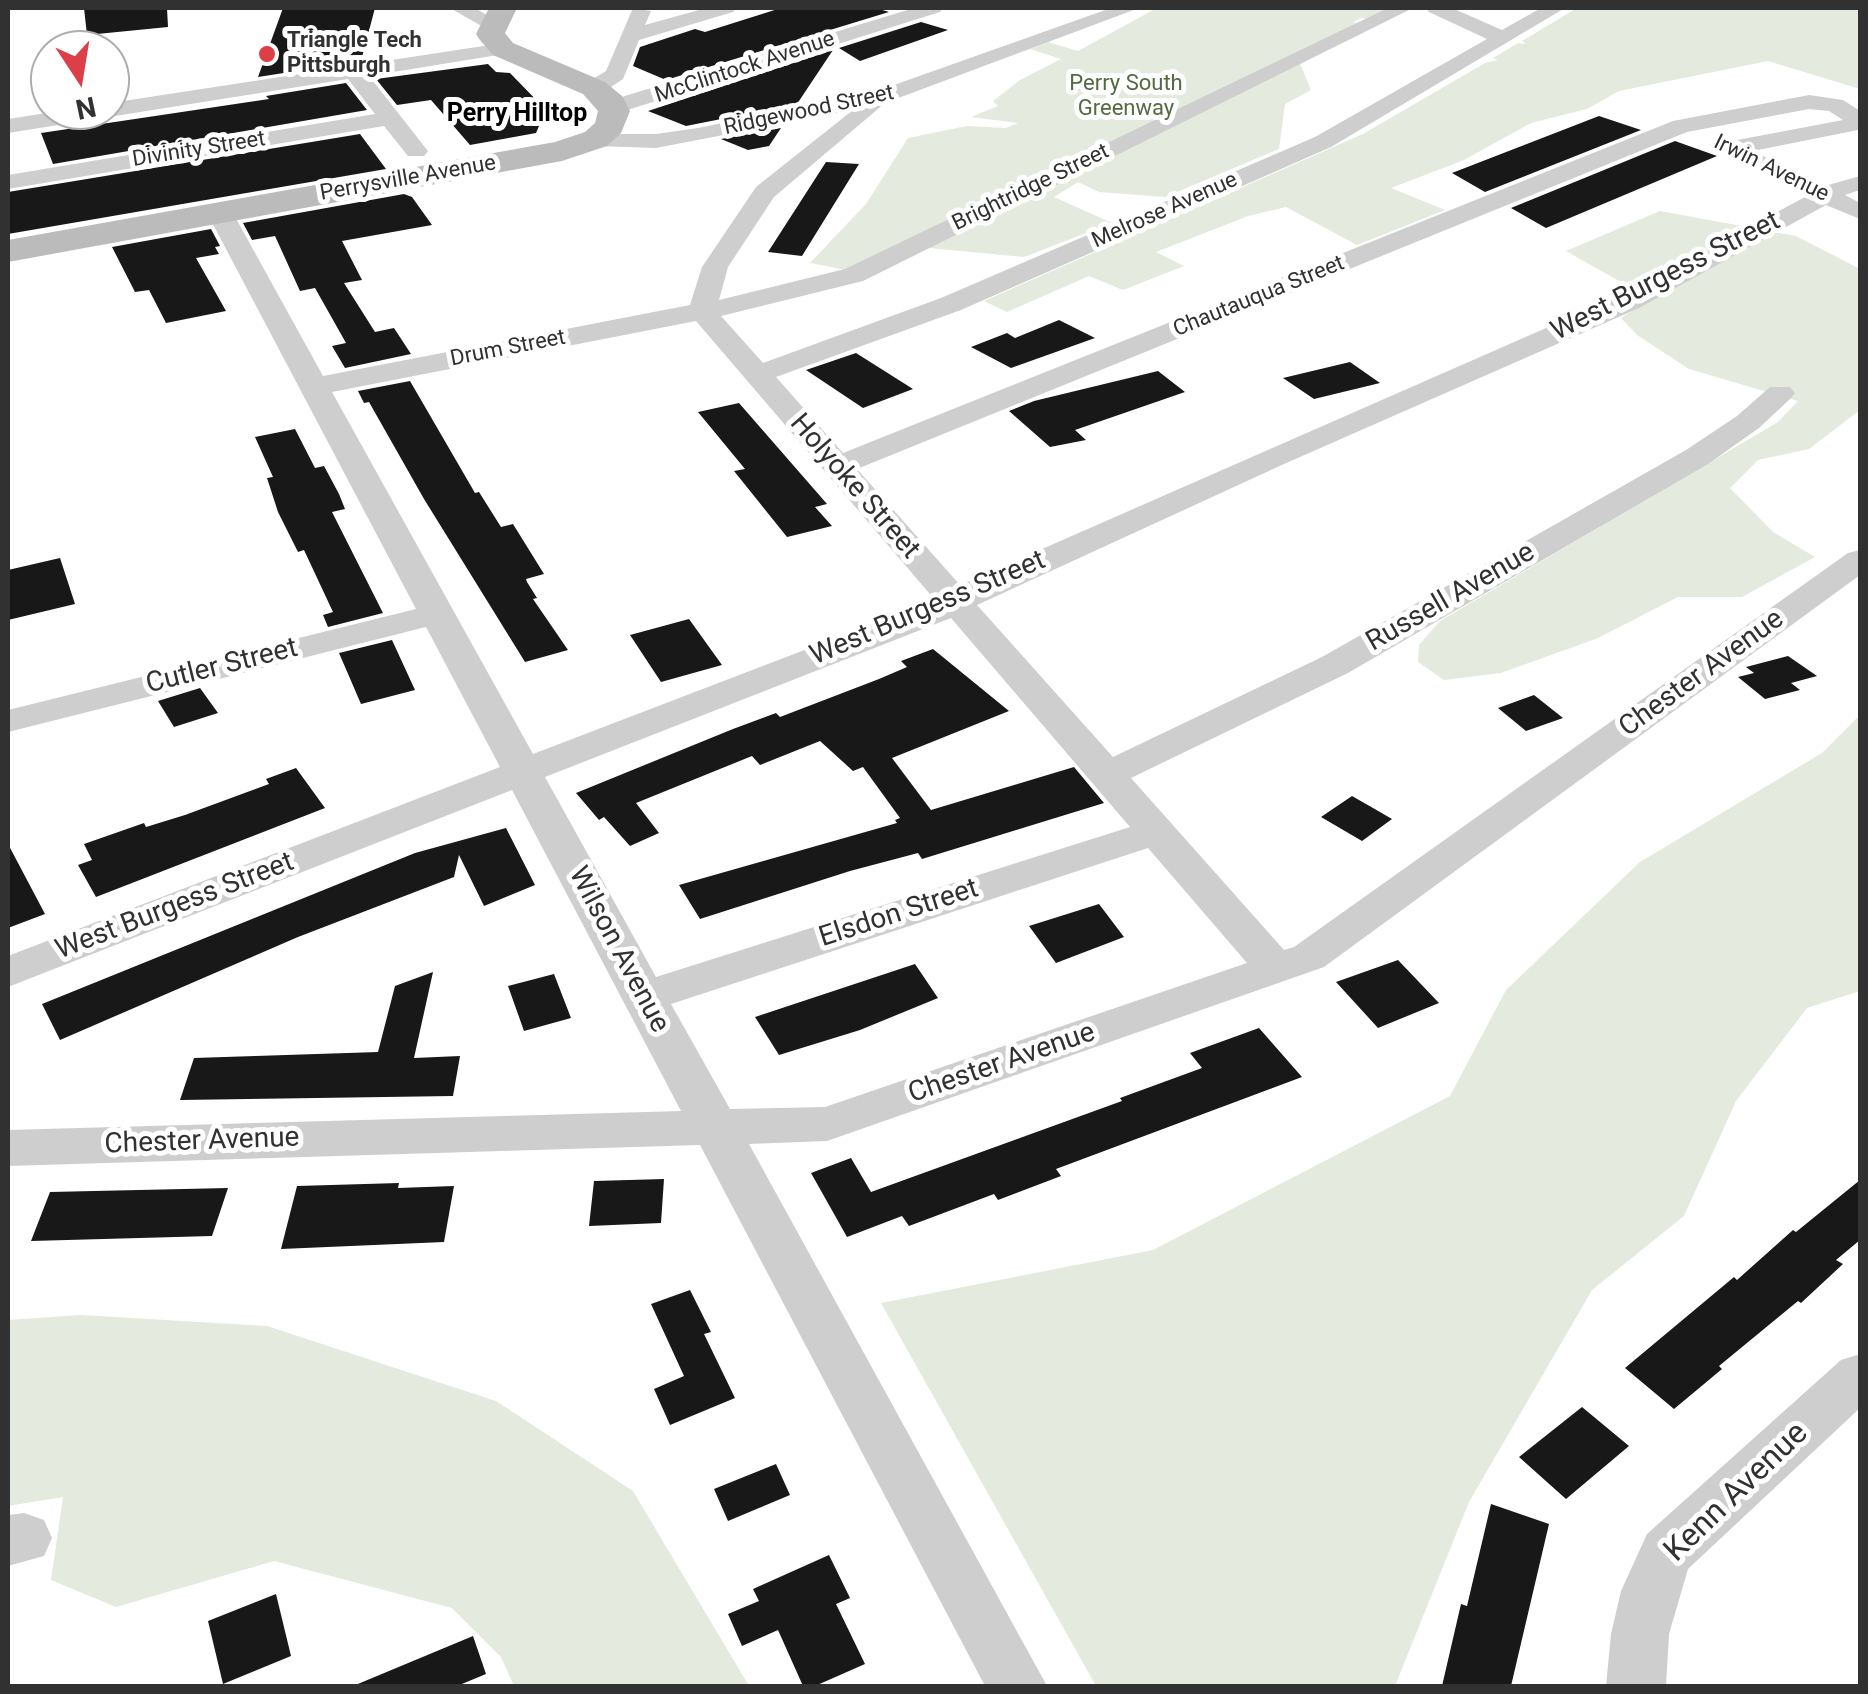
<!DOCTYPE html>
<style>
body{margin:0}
#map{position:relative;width:1868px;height:1694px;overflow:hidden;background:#fff;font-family:Roboto,sans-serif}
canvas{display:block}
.frame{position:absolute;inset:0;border:10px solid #313131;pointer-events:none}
.north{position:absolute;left:30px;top:30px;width:100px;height:100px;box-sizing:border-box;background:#fff;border:2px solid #adadad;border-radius:50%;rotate:168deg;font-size:28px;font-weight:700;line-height:40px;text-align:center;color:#313131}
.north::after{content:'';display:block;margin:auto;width:35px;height:45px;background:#dc3f47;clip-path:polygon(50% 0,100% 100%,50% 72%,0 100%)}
</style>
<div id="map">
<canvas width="1868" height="1694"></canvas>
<div class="frame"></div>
<div class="north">N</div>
</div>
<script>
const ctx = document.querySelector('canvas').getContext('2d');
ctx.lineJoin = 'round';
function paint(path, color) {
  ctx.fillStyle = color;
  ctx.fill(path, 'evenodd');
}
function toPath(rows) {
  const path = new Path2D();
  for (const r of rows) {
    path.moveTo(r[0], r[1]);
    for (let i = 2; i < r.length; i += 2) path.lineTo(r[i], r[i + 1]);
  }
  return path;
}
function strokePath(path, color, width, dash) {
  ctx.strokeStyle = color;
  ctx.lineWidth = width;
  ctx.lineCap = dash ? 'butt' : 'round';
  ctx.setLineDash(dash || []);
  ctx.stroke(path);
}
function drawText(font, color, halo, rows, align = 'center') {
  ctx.font = font + ' Roboto,sans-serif';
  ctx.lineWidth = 10;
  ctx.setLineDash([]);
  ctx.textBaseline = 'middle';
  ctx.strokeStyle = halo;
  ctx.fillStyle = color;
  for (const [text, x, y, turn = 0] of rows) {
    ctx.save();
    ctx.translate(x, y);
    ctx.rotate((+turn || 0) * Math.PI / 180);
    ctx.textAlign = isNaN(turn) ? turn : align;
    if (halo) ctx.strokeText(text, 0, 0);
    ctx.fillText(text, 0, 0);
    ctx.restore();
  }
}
paint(toPath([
 [1157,8,1387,9,1367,19,1361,18,1353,22,1357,24,1296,54,1311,90,1285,104,1279,149,1165,197,1099,192,1078,182,1054,197,1112,223,1024,257,897,245,846,270,810,263,866,204,908,138,967,126,1006,128,1018,123,971,117,998,106,993,101,1020,80,1061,59,1030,49,1048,42,1078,51],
 [1577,8,1860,8,1860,89,1768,61,1619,91,1587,109,1531,123,1464,160,1391,188,1445,210,1357,245,1286,207,1248,216,1156,252,1184,266,1123,290,1089,276,1007,312,984,301,1363,134,1485,63,1498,60,1493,58,1518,43,1526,44,1522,41],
 [1660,211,1796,236,1860,269,1860,410,1809,449,1758,460,1730,488,1773,532,1815,557,1742,597,1678,597,1598,638,1501,673,1444,680,1418,662,1419,645,1440,621,1778,422,1798,401,1689,369,1637,335,1621,318,1651,299,1566,251],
 [1860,715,1860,991,1807,1008,1736,1101,1684,1216,1592,1290,1469,1502,1395,1686,1096,1686,881,1303,1153,1250,1450,1096,1506,990,1640,862,1822,753],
 [81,1315,267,1326,496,1401,633,1491,749,1686,514,1686,501,1657,452,1608,274,1561,116,1607,51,1580,63,1497,8,1506,8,1320]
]), '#e4eadd');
paint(toPath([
 [84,8,167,8,168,27,87,35],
 [283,8,375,8,361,61,258,77],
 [781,8,876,8,889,12,666,80,633,66,640,47,695,29,705,32],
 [921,22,948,30,860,61,839,48],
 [833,50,797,104,686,126,648,111],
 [488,64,496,72,510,73,546,110,536,133,470,145,431,100,397,105,376,79],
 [346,83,367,110,53,164,41,133,269,99,266,96],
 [1599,116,1641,130,1485,192,1452,173],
 [781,128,769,146,748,150,721,139],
 [360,134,386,169,8,234,8,192],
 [1675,141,1717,156,1546,228,1511,208],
 [826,162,859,164,802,256,768,252],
 [404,194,412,197,432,225,342,241,362,280,344,283,375,332,394,328,411,354,345,368,332,346,346,343,315,288,300,291,275,236,252,240,243,223],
 [211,229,220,246,215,247,219,254,196,258,226,311,166,323,149,290,135,292,112,247],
 [1059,320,1095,338,1011,368,971,347,1007,333,1015,338],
 [856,353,913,389,863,408,806,370],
 [1350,362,1380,383,1314,399,1283,378],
 [1158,371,1185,392,1075,430,1086,440,1050,447,1009,411,1034,401],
 [410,381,475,493,479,492,501,527,513,524,544,574,526,579,527,582,537,598,533,599,568,650,525,662,424,499,369,402,364,403,358,391],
 [739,403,827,504,815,507,832,526,787,537,734,471,745,469,698,412],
 [295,429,315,468,324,466,339,494,345,509,332,512,383,613,328,627,323,615,333,612,304,550,298,552,278,512,267,478,273,477,255,437],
 [60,558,75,604,8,620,8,570],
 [689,619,722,665,661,682,630,635],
 [392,640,415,690,361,704,339,653],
 [933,649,1009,711,892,758,931,810,1074,767,1104,803,922,859,918,853,850,871,700,919,679,885,897,823,895,820,900,818,863,767,853,771,820,741,760,765,752,756,636,803,659,833,630,846,604,817,599,820,576,793,733,729,776,713,780,717,879,679,907,667,901,661],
 [1788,656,1817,676,1791,683,1800,690,1765,699,1738,677,1754,673,1746,667],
 [200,688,218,713,174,727,158,701],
 [1534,695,1563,718,1526,731,1498,708],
 [296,768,325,808,96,897,78,865,92,860,84,844,144,823,146,827,185,815,269,784,266,779],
 [1352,796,1373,808,1392,819,1362,841,1321,817],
 [506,828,535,885,484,906,459,855,454,877,298,937,60,1040,42,1004,415,853],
 [8,844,45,914,8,928],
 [1099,904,1124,937,1056,963,1029,926],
 [1398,960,1439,1003,1378,1028,1336,982],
 [915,964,938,998,860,1030,779,1055,755,1017],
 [433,972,414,1058,460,1056,453,1096,180,1100,194,1058,378,1052,395,986],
 [554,974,571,1018,524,1031,508,986],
 [1259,1028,1302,1077,1056,1169,1061,1176,998,1200,994,1194,909,1226,902,1216,847,1237,811,1173,851,1158,871,1192,1122,1101,1120,1098,1202,1068,1190,1053],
 [664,1179,661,1223,589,1226,594,1181],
 [1860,1180,1860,1240,1836,1260,1843,1264,1801,1303,1798,1301,1719,1366,1722,1369,1674,1409,1625,1368,1734,1277,1737,1280,1793,1230,1796,1232],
 [399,1183,398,1188,454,1186,444,1242,281,1249,297,1186],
 [228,1188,212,1236,31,1241,50,1192],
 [690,1290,711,1332,704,1334,735,1398,670,1425,654,1389,684,1376,651,1304],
 [1582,1407,1629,1446,1566,1499,1519,1457],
 [776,1464,790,1495,728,1521,714,1489],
 [1491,1504,1549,1524,1511,1686,1442,1686,1461,1604,1467,1606],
 [829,1555,850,1598,836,1604,865,1664,815,1686,803,1686,778,1630,742,1646,728,1614,759,1601,753,1589],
 [276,1594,291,1656,223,1684,208,1621],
 [473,1636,486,1674,457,1686,353,1686]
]), '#181818');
paint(toPath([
 [450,8,475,8,502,24,492,30,485,28,450,8],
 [633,8,651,11,645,25,706,8,736,8,733,12,639,40,623,79,602,93,586,93,583,88,586,83,606,71,633,8],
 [914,8,943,8,940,12,621,112,613,114,602,107,605,102,914,8],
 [1111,8,1139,8,885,103,774,197,728,267,719,300,845,269,1388,8,1413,8,863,281,721,316,763,363,941,298,1315,137,1487,39,1429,12,1426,8,1452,8,1502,30,1541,8,1565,8,1331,147,961,310,776,377,843,453,1673,121,1809,95,1843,100,1860,111,1858,130,1753,151,1825,186,1860,176,1860,190,1845,195,1860,203,1860,219,1826,205,1639,308,1284,464,977,605,1113,757,1322,657,1686,450,1737,416,1770,387,1790,387,1795,393,1790,399,1759,428,1708,464,1348,673,1131,778,1284,950,1294,947,1848,553,1860,550,1860,575,1324,967,827,1141,749,1144,1047,1686,985,1686,700,1145,8,1166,8,1130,681,1111,512,790,8,987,8,956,500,767,426,627,8,732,8,710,416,609,207,213,211,208,220,205,233,213,323,376,690,305,702,267,756,187,853,110,656,148,596,146,584,139,588,134,656,134,698,128,877,91,1111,8],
 [1809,109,1829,111,1843,120,1732,141,1721,138,1709,145,1807,196,1619,296,960,585,857,469,1687,132,1809,109],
 [696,321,935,600,533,754,332,392,696,321],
 [951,618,1130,827,656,977,545,777,951,618],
 [1148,848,1247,963,825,1107,730,1109,671,1004,1148,848],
 [503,43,514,49,510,53,369,76,424,146,428,151,424,156,408,156,384,126,8,189,8,175,375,114,348,79,8,133,8,119,66,110,110,110,110,103,503,43],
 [1860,1354,1860,1408,1688,1569,1669,1634,1666,1686,1606,1686,1611,1634,1621,1591,1647,1534,1841,1360,1860,1354],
 [24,1513,44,1520,52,1538,44,1556,8,1566,8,1515,24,1513]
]), '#cecece');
paint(toPath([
 [489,8,517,8,505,33,513,43,605,82,622,96,630,111,621,133,607,146,562,161,8,262,8,240,555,142,585,132,595,123,598,111,583,94,493,55,480,40,476,34,489,8]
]), '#bbb');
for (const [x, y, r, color] of [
 [267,54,10,"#dc3f47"]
]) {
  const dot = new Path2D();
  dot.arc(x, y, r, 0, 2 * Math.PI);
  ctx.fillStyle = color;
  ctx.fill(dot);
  strokePath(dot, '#fff', 4);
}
drawText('bold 22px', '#313131', '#fff', [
 ["Triangle Tech",287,41],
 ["Pittsburgh",287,66]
], 'left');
drawText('22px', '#313131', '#fff', [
 ["McClintock Avenue",745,68,-18],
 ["Ridgewood Street",809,111,-12],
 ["Divinity Street",199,150,-9],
 ["Irwin Avenue",1771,169,26],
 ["Perrysville Avenue",408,179,-10],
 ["Brightridge Street",1031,188,-26],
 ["Melrose Avenue",1165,211,-24],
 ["Chautauqua Street",1259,297,-22],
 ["Drum Street",508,349,-11]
]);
drawText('22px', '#536b40', '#fff', [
 ["Perry South",1126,84],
 ["Greenway",1126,109]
]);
drawText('bold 25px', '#000', '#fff', [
 ["Perry Hilltop",517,115]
]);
drawText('28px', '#313131', '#fff', [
 ["West Burgess Street",1666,277,-27],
 ["Holyoke Street",854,487,49],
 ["Russell Avenue",1451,598,-30],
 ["West Burgess Street",928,609,-23],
 ["Cutler Street",222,667,-14],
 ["Chester Avenue",1702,674,-36],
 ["West Burgess Street",175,907,-21],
 ["Elsdon Street",899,914,-18],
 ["Wilson Avenue",618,950,62],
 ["Chester Avenue",1002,1064,-19],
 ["Chester Avenue",202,1142,-2]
]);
drawText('32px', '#313131', '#fff', [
 ["Kenn Avenue",1737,1493,-44]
]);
</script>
